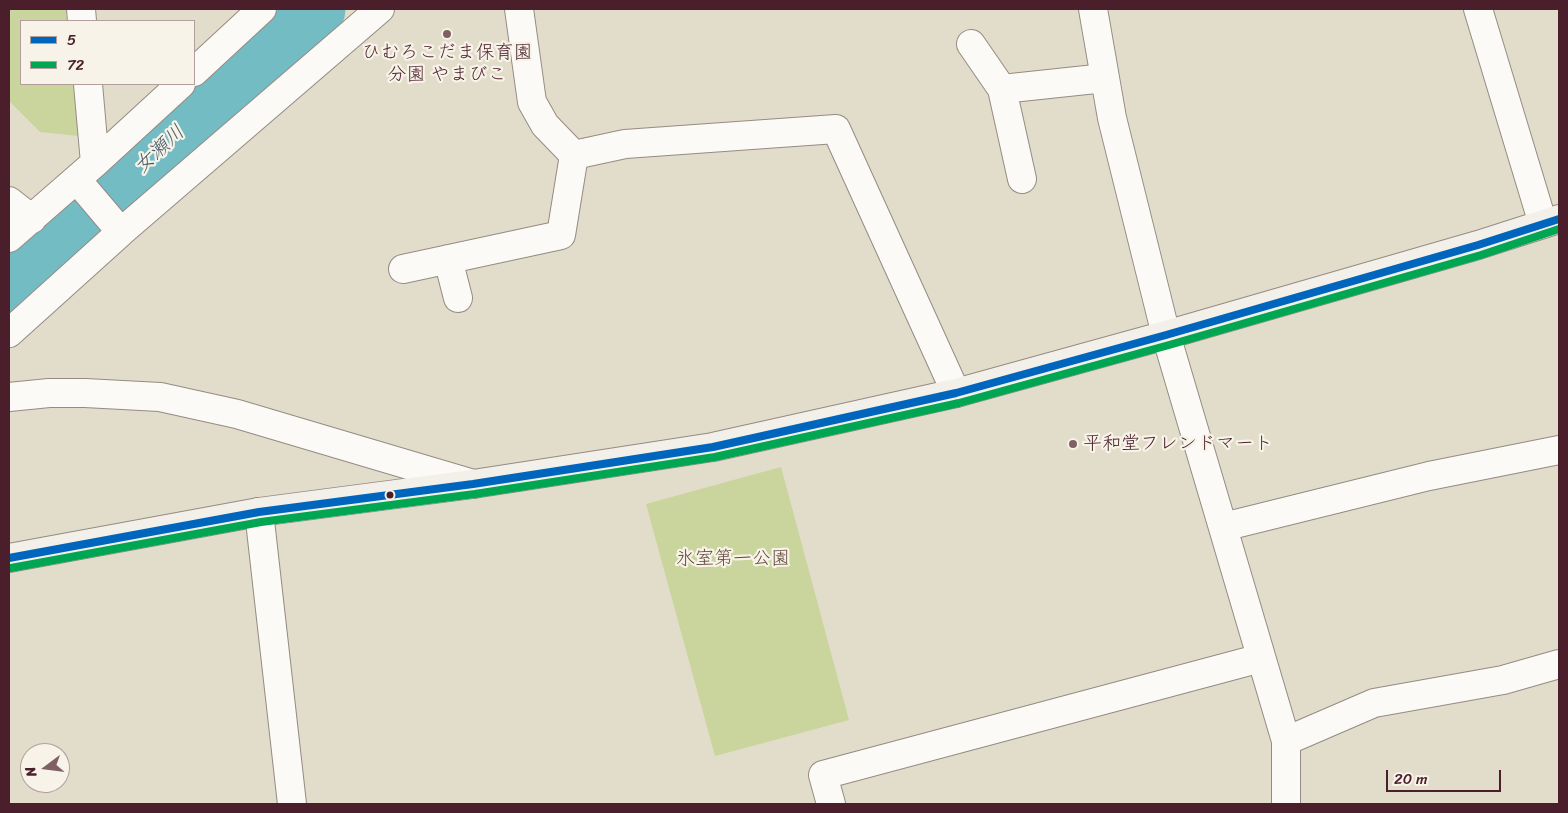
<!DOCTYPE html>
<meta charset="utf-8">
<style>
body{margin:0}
#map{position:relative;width:1568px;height:813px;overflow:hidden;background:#e2dcca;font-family:Sriracha,sans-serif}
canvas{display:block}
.frame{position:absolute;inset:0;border:10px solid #4a1f2b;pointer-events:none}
.legend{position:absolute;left:20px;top:20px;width:175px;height:65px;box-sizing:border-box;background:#f7f3e8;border:1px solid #b29e9c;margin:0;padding:6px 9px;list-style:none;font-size:15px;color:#4a1f2b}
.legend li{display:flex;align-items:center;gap:10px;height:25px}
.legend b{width:25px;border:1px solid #b29e9c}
.north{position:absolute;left:20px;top:743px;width:50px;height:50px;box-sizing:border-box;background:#f7f3e8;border:1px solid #b29e9c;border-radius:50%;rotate:255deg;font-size:14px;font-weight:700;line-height:20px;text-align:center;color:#4a1f2b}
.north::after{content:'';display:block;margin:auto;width:18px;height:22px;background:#7f6163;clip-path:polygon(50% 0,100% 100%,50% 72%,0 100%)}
.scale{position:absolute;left:1386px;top:770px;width:115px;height:22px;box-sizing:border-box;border:2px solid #4a1f2b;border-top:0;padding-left:6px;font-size:15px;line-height:18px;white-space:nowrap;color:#4a1f2b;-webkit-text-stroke:4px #f7f3e8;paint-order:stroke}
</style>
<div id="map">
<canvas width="1568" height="813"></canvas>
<div class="frame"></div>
<ul class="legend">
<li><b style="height:6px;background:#0065bd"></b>5</li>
<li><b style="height:6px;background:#00a651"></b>72</li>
</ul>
<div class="north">N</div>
<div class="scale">20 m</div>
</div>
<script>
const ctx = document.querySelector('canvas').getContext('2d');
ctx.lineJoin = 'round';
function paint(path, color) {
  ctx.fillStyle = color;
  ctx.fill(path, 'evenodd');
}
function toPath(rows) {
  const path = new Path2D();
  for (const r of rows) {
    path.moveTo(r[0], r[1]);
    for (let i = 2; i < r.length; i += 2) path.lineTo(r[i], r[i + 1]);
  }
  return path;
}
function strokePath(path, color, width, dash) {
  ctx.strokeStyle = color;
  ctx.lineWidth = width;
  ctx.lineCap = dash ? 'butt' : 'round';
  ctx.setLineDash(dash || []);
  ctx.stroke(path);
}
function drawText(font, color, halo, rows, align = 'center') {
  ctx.font = font + ' Sriracha,"Klee One",sans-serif';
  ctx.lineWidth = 4.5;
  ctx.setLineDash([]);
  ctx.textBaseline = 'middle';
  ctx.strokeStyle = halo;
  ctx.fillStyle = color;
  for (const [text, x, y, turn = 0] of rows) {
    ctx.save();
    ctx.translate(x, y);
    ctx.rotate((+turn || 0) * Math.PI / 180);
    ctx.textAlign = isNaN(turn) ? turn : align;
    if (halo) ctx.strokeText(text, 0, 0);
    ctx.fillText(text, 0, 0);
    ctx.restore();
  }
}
paint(toPath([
 [9,9,66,9,67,21,21,21,21,84,74,84,79,136,40,132,9,101],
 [781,467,849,720,715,756,646,504]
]), '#c9d59c');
strokePath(toPath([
 [9,292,311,9]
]), '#73bcc4', 69);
const minor = toPath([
 [81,9,82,21],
 [519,9,532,102,545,125,574,155,625,144,836,129,956,393],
 [1093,9,1112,118,1166,335,1286,741,1286,804],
 [1478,9,1543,224],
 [971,44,1002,89],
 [194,72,262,9],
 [88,84,95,163],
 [1022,179,1002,89,1105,78],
 [77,180,121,232],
 [9,201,32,219],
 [9,238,95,163,181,84],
 [448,259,458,298],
 [403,269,561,235,574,155],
 [9,333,121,232,380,9],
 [9,397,49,393,85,393,160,397,237,414,473,484],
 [259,512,292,804],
 [1223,527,1429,476,1559,450],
 [1286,741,1374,703,1503,680,1559,664],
 [831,804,823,775,1261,658]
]);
const secondary = toPath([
 [9,558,259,512,473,484,713,447,956,393,1166,335,1478,245,1559,219]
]);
strokePath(minor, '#958b84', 30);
strokePath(secondary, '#958b84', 30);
strokePath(minor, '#fbfaf7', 28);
strokePath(secondary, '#f3f0e9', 28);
strokePath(toPath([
 [9,558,259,512,473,484,713,447,956,393,1166,335,1478,245,1559,219]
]), '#0065bd', 8);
strokePath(toPath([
 [11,568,261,522,475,494,715,457,959,403,1169,345,1481,255,1559,229]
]), '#00a651', 8);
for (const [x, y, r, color] of [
 [447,34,5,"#7f6163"],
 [1073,444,5,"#7f6163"],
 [390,495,4.5,"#4a1f2b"]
]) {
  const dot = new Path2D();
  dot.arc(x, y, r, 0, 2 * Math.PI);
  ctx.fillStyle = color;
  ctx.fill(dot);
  strokePath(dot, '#f7f3e8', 2);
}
drawText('19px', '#4a1f2b', '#f7f3e8', [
 ["ひむろこだま保育園",447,53],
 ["分園 やまびこ",447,75],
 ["平和堂フレンドマート",1083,444,"left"]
]);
drawText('19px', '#644b3e', '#f7f3e8', [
 ["氷室第一公園",733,559]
]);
drawText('italic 20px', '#475967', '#f7f3e8', [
 ["女瀬川",160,150,-43]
]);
</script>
